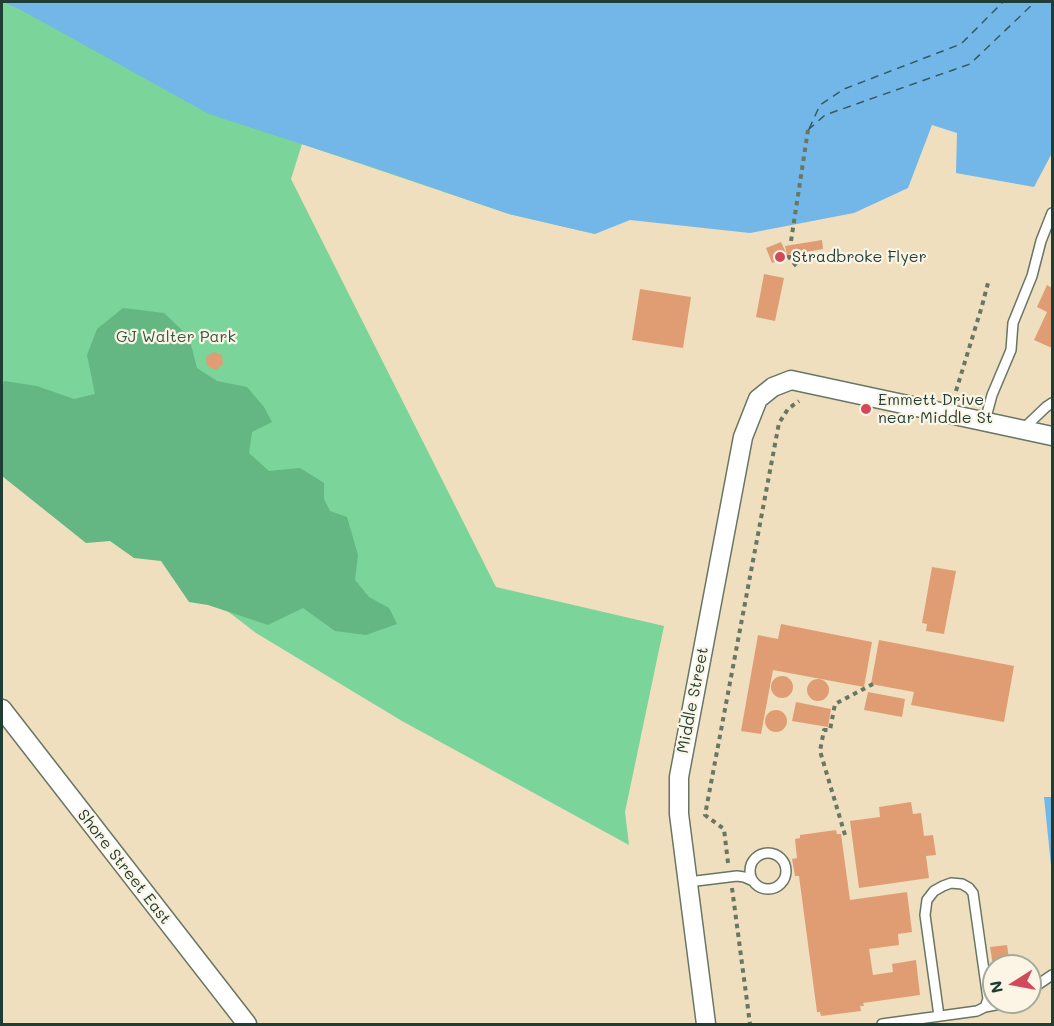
<!DOCTYPE html>
<style>
body{margin:0}
#map{position:relative;width:1054px;height:1026px;overflow:hidden;background:#efdfbe;font-family:Mali,sans-serif}
canvas{display:block}
.frame{position:absolute;inset:0;border:3px solid #1f3d34;pointer-events:none}
.north{position:absolute;left:982px;top:954px;width:60px;height:60px;box-sizing:border-box;background:#fcf5e5;border:2px solid #a4ab9e;border-radius:50%;rotate:259deg;font-size:16px;font-weight:700;line-height:24px;text-align:center;color:#1f3d34}
.north::after{content:'';display:block;margin:auto;width:21px;height:27px;background:#d1495b;clip-path:polygon(50% 0,100% 100%,50% 72%,0 100%)}
</style>
<div id="map">
<canvas width="1054" height="1026"></canvas>
<div class="frame"></div>
<div class="north">N</div>
</div>
<script>
const ctx = document.querySelector('canvas').getContext('2d');
ctx.lineJoin = 'round';
function paint(path, color) {
  ctx.fillStyle = color;
  ctx.fill(path, 'evenodd');
}
function toPath(rows) {
  const path = new Path2D();
  for (const r of rows) {
    if (r.length === 3) {
      path.moveTo(r[0] + r[2], r[1]);
      path.arc(r[0], r[1], r[2], 0, 2 * Math.PI);
      continue;
    }
    path.moveTo(r[0], r[1]);
    for (let i = 2; i < r.length; i += 2) path.lineTo(r[i], r[i + 1]);
  }
  return path;
}
function strokePath(path, color, width, dash) {
  ctx.strokeStyle = color;
  ctx.lineWidth = width;
  ctx.lineCap = dash ? 'butt' : 'round';
  ctx.setLineDash(dash || []);
  ctx.stroke(path);
}
function drawText(font, color, halo, rows, align = 'center') {
  ctx.font = font + ' Mali,sans-serif';
  ctx.lineWidth = 4.5;
  ctx.setLineDash([]);
  ctx.textBaseline = 'middle';
  ctx.strokeStyle = halo;
  ctx.fillStyle = color;
  for (const [text, x, y, turn = 0] of rows) {
    ctx.save();
    ctx.translate(x, y);
    ctx.rotate((+turn || 0) * Math.PI / 180);
    ctx.textAlign = isNaN(turn) ? turn : align;
    if (halo) ctx.strokeText(text, 0, 0);
    ctx.fillText(text, 0, 0);
    ctx.restore();
  }
}
paint(toPath([
 [2,2,595,234,509,214,302,144,291,179,496,587,664,626,625,812,629,845,402,721,256,633,2,438]
]), '#7bd49a');
paint(toPath([
 [123,308,164,313,189,337,197,368,217,381,247,387,264,407,272,422,252,432,249,453,269,471,300,468,324,483,324,499,330,511,347,517,358,555,355,580,369,597,389,608,397,624,366,635,335,631,303,608,268,625,208,605,189,602,161,561,134,558,110,541,86,543,2,476,2,389,4,381,37,386,74,399,95,394,87,355,97,329]
]), '#64b682');
paint(toPath([
 [2,2,1052,2,1052,153,1034,187,956,173,957,133,932,125,908,188,854,213,750,233,630,220,595,234,509,214,375,168,209,114,21,10],
 [1044,797,1052,797,1052,875]
]), '#73b6e8');
strokePath(toPath([
 [809,129,820,105,844,89,961,44,1003,2],
 [808,130,825,115,970,64,1035,2]
]), '#345b61', 1.5, [8, 6]);
paint(toPath([
 [822,240,823,249,787,255,787,257,772,263,766,248,781,242,787,255,785,246],
 [764,274,784,278,775,321,756,317],
 [1047,285,1052,288,1052,348,1034,340,1047,312,1037,307],
 [640,289,691,297,683,348,632,340],
 [214,352,222,355,223,364,216,370,207,366,206,357],
 [932,567,956,571,944,634,926,631,927,624,922,623],
 [781,624,872,642,864,687,773,670,761,734,741,731,758,635,778,639],
 [879,640,1014,666,1004,722,911,705,914,692,871,684],
 [782,687,11],
 [818,690,11],
 [868,692,905,699,902,717,864,710],
 [796,702,831,709,828,727,792,721],
 [776,721,11],
 [911,802,913,814,921,813,924,836,933,835,936,855,926,856,929,878,859,888,850,821,880,817,879,807],
 [836,830,837,834,841,834,850,900,907,892,912,932,898,934,899,945,869,949,873,975,893,972,892,964,916,960,920,995,863,1003,864,1006,860,1006,861,1011,821,1016,820,1012,817,1012,799,876,795,876,792,859,797,858,795,839,800,838,800,835],
 [1007,945,1010,966,993,966,990,947]
]), '#e09d74');
const lane = toPath([
 [985,421,992,395,1011,350,1013,323,1032,276,1041,241,1052,213],
 [1023,429,1046,407,1052,403],
 [768,871,18],
 [688,882,737,876,744,877,753,881],
 [1030,990,1052,975],
 [985,1007,1011,1002],
 [882,1024,977,1011,985,1007,988,999,973,893,969,888,962,884,951,883,943,886,934,891,927,900,925,915,939,1016]
]);
const street = toPath([
 [2,709,247,1024],
 [706,1024,679,814,679,777,743,437,758,399,773,387,791,380,1052,436]
]);
strokePath(lane, '#687664', 12);
strokePath(street, '#687664', 21);
strokePath(toPath([
 [791,241,808,130],
 [789,255,789,257,798,268],
 [956,391,982,306,989,279],
 [845,835,820,751,824,730,830,730,835,704,873,684],
 [728,863,724,829,705,815,779,423,788,409,799,401],
 [732,888,750,1024]
]), '#687664', 4, [4.5, 4.5]);
strokePath(lane, '#fff', 9);
strokePath(street, '#fff', 18);
for (const [x, y, r, color] of [
 [780,257,6,"#d1495b"],
 [866,409,6,"#d1495b"]
]) {
  const dot = new Path2D();
  dot.arc(x, y, r, 0, 2 * Math.PI);
  ctx.fillStyle = color;
  ctx.fill(dot);
  strokePath(dot, '#fcf5e5', 2);
}
drawText('16px', '#1f3d34', '#fcf5e5', [
 ["Stradbroke Flyer",792,257],
 ["Emmett Drive",878,400],
 ["near Middle St",878,418]
], 'left');
drawText('16px', '#315b48', '#fcf5e5', [
 ["GJ Walter Park",176,337]
]);
drawText('16px', '#1f3d34', '#fcf5e5', [
 ["Middle Street",693,700,-79],
 ["Shore Street East",124,867,52]
]);
</script>
